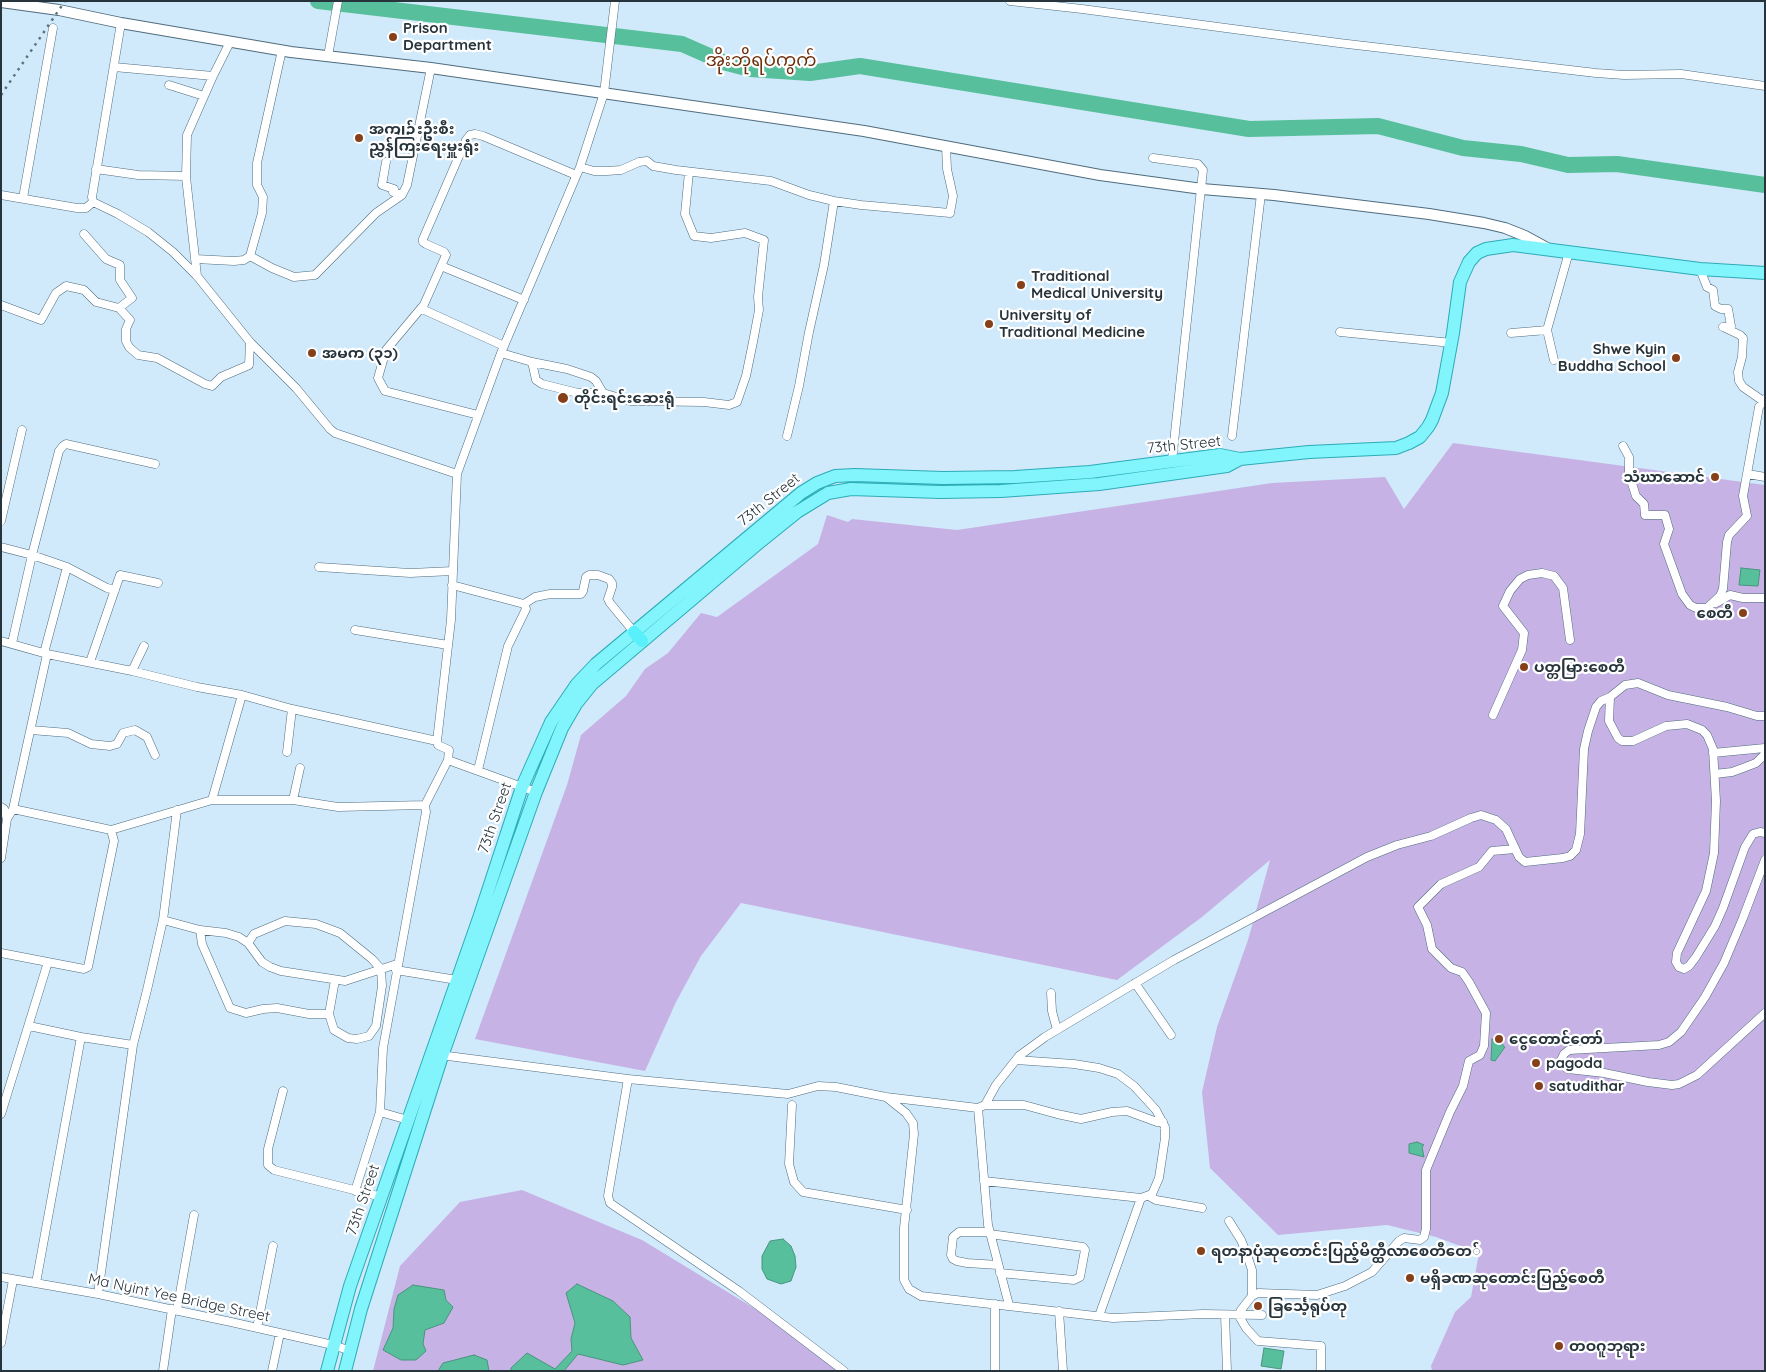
<!DOCTYPE html>
<meta charset="utf-8">
<style>
body{margin:0}
#map{position:relative;width:1766px;height:1372px;overflow:hidden;background:#d0eafb;font-family:Quicksand,sans-serif}
canvas{display:block}
.frame{position:absolute;inset:0;border:2px solid #27343c;pointer-events:none}
</style>
<div id="map">
<canvas width="1766" height="1372"></canvas>
<div class="frame"></div>
</div>
<script>
const ctx = document.querySelector('canvas').getContext('2d');
ctx.lineJoin = 'round';
function paint(path, color) {
  ctx.fillStyle = color;
  ctx.fill(path, 'evenodd');
}
function toPath(rows) {
  const path = new Path2D();
  for (const r of rows) {
    path.moveTo(r[0], r[1]);
    for (let i = 2; i < r.length; i += 2) path.lineTo(r[i], r[i + 1]);
  }
  return path;
}
function strokePath(path, color, width, dash) {
  ctx.strokeStyle = color;
  ctx.lineWidth = width;
  ctx.lineCap = dash ? 'butt' : 'round';
  ctx.setLineDash(dash || []);
  ctx.stroke(path);
}
function drawText(font, color, halo, rows, align = 'center') {
  ctx.font = font + ' Quicksand,"Noto Sans Myanmar",sans-serif';
  ctx.lineWidth = 4.5;
  ctx.setLineDash([]);
  ctx.textBaseline = 'middle';
  ctx.strokeStyle = halo;
  ctx.fillStyle = color;
  for (const [text, x, y, turn = 0] of rows) {
    ctx.save();
    ctx.translate(x, y);
    ctx.rotate((+turn || 0) * Math.PI / 180);
    ctx.textAlign = isNaN(turn) ? turn : align;
    if (halo) ctx.strokeText(text, 0, 0);
    ctx.fillText(text, 0, 0);
    ctx.restore();
  }
}
paint(toPath([
 [1453,443,1765,485,1765,1371,1432,1371,1431,1366,1455,1312,1471,1297,1479,1253,1436,1237,1387,1225,1278,1235,1210,1168,1202,1092,1217,1027,1248,940,1270,860,1202,917,1117,980,741,903,701,956,676,1002,645,1071,475,1039,567,785,581,735,626,696,645,669,668,653,701,613,717,617,818,544,827,515,848,522,852,519,957,530,1272,483,1385,477,1404,509],
 [522,1190,642,1240,767,1316,841,1371,373,1371,400,1266,460,1202]
]), '#c7b2e5');
const water = toPath([
 [1741,568,1760,570,1758,586,1739,585,1741,568],
 [1492,1039,1502,1041,1503,1046,1505,1047,1495,1061,1491,1060,1492,1039],
 [1417,1142,1424,1145,1422,1147,1424,1157,1409,1153,1409,1144,1417,1142],
 [783,1239,791,1246,795,1256,796,1267,791,1281,781,1284,767,1279,762,1269,762,1256,770,1241,783,1239],
 [577,1284,613,1301,630,1317,631,1338,643,1360,623,1365,578,1354,564,1371,511,1371,511,1368,527,1353,555,1369,572,1351,571,1339,575,1323,566,1293,577,1284],
 [413,1285,444,1290,446,1300,453,1307,444,1323,425,1330,423,1344,426,1351,416,1360,401,1360,383,1350,393,1328,394,1309,398,1295,413,1285],
 [1264,1348,1284,1351,1281,1369,1261,1366,1264,1348],
 [474,1355,487,1360,489,1371,438,1371,443,1363,474,1355]
]);
paint(water, '#57bf9b');
strokePath(water, '#49957e', 1);
strokePath(toPath([
 [318,1,682,44,723,62,750,69,810,73,860,66,1249,129,1378,126,1463,148,1521,154,1568,165,1617,164,1765,185]
]), '#57bf9b', 16);
const minor = toPath([
 [1010,1,1082,9,1339,43,1596,73,1624,75,1681,74,1765,86],
 [121,23,92,197,93,202,118,214,148,232,173,252,197,276,250,342,296,388,330,429,335,433,457,474],
 [328,56,338,1],
 [114,67,213,76],
 [169,85,204,96],
 [1153,158,1198,164,1203,170,1172,461],
 [386,162,382,185,394,189,393,192,402,195],
 [580,167,594,171,607,171,621,170,639,162,647,161,653,166,676,170,771,181,809,195,834,201,861,205,950,213,953,196,947,169,946,146],
 [96,169,138,175,186,176],
 [1,195,77,208,86,208,93,202],
 [23,198,53,28],
 [84,234,106,259,120,265,120,280,132,298,119,308],
 [250,256,272,268,294,277,315,275,376,213,402,195,407,185,431,68],
 [195,259,234,261,244,260,250,256,262,213,263,197,257,185,257,163,282,50],
 [441,266,524,300],
 [1700,269,1707,287,1713,290,1715,306,1721,309,1728,309,1731,326,1723,327],
 [197,276,186,177,187,135,213,76,230,42],
 [1,305,41,320,56,293,66,286,84,290,96,302,119,308,130,320,126,329,126,341,129,347,138,355,157,358,205,384,212,386,221,377,249,365,250,342],
 [422,307,386,350,378,378,385,391,478,415],
 [1723,327,1740,335,1743,338,1742,357,1738,372,1739,381,1743,387,1763,401],
 [1340,332,1452,343],
 [1511,333,1547,330],
 [504,346,422,309,446,255,444,252,426,244,423,242,423,239,466,140,470,135,475,134,483,136,576,175],
 [501,353,532,362,567,369,591,377,596,381,603,393,630,401,704,402,729,405,737,402,746,376,753,342,759,310,758,297,764,240,745,233,711,238,694,236,685,214,689,172],
 [1554,360,1547,330,1569,252],
 [532,362,536,380,542,384,578,393,603,393],
 [787,436,799,386,809,332,824,265,834,201],
 [1232,436,1261,194],
 [1623,446,1629,457,1629,474,1636,496,1644,504,1645,515,1665,515,1669,529,1664,544,1682,594,1690,605,1696,608,1707,608,1720,596,1723,589,1727,542,1729,535,1747,516,1743,496,1759,407,1765,399],
 [1748,474,1765,477],
 [1,521,22,430],
 [1,547,32,555,67,567,107,588,115,590],
 [319,567,410,573,453,571],
 [452,585,524,604,525,606,526,609,508,646,478,770],
 [1716,603,1730,595,1743,598,1765,598],
 [524,604,535,597,550,594,581,594,583,591,586,577,589,575,598,575,609,579,612,583,612,587,608,599,610,603,634,632],
 [355,630,448,645],
 [1,641,47,654,132,671,197,687,242,695,292,709,437,741],
 [12,643,32,555,59,451,63,446,66,444,155,464],
 [44,653,67,567],
 [90,662,120,575,158,583],
 [132,671,144,646],
 [1493,715,1522,650,1524,633,1503,606,1510,591,1520,579,1528,575,1542,573,1554,576,1563,588,1570,640],
 [1765,716,1757,716,1727,707,1668,695,1638,683,1625,685,1610,697,1609,721,1618,738,1622,741,1633,741,1666,726,1687,724,1702,730,1707,735,1713,749,1716,801,1714,853,1706,891,1677,953,1676,962,1679,967,1684,969,1689,966,1696,957,1715,926,1723,908,1745,847,1753,834,1760,832,1765,833],
 [31,730,68,733,91,744,110,746,117,744,123,733,135,730,147,737,155,755],
 [287,752,292,709],
 [1713,753,1765,748],
 [1715,774,1732,772,1743,768,1756,763,1765,754],
 [536,792,448,760,449,750,438,745,437,741,451,620,457,474,501,353,580,167,604,93,615,1],
 [212,800,242,695],
 [293,800,300,768],
 [1,807,4,809,7,819],
 [13,809,111,830,212,800,293,800,338,807,425,805,448,760],
 [1,858,7,819,13,809,47,654],
 [1765,860,1743,918,1724,963,1705,997,1681,1032,1669,1042,1659,1045,1569,1050,1564,1054,1561,1060,1563,1066,1568,1069,1604,1073,1648,1082,1672,1085,1679,1084,1697,1075,1765,1013],
 [163,920,200,930,226,933,239,937,248,943,262,962,270,967,281,971,345,981,397,964],
 [200,930,202,944,230,1008,246,1013,263,1009,277,1008,309,1014,329,1014,334,1030,348,1038,357,1039,369,1036,376,1026,382,986,381,969,372,959,340,933,316,924,285,921,254,934,248,943],
 [1,953,84,969,88,967,114,841,111,830],
 [396,970,457,980],
 [1135,983,1171,1035],
 [1051,993,1052,1011,1057,1030],
 [329,1014,335,980],
 [29,1026,81,1037,133,1045],
 [440,1055,628,1079,788,1094,818,1086,836,1087,886,1097,978,1108,985,1105,1024,1105,1057,1114,1081,1119,1112,1112,1127,1111,1157,1122,1163,1122],
 [628,1079,608,1196,610,1203,739,1291,844,1371],
 [283,1091,268,1149,268,1165,274,1170,382,1197],
 [886,1097,906,1113,913,1123,914,1134,904,1228,904,1280,909,1289,921,1296,1113,1318,1203,1314,1262,1315],
 [792,1105,789,1164,794,1182,803,1192,907,1210],
 [985,1105,996,1085,1019,1056,1045,1037,1174,960,1367,857,1397,845,1431,836,1471,818,1481,815,1496,820,1506,829,1519,857,1525,862,1563,858,1570,856,1576,850,1580,834,1584,749,1588,731,1596,707,1601,701,1610,697],
 [978,1108,988,1225,1009,1305],
 [380,1112,408,1120],
 [1,1114,48,962],
 [984,1181,1141,1198,1152,1194,1159,1178,1165,1138,1165,1127,1156,1110,1134,1086,1118,1074,1099,1068,1074,1064,1016,1060],
 [355,1191,380,1112,383,1048,426,812,425,805],
 [1149,1196,1156,1200,1202,1208],
 [1229,1221,1241,1240,1246,1252,1252,1270,1252,1296],
 [990,1232,959,1232,953,1237,951,1255,953,1259,957,1261,967,1263,998,1265],
 [990,1234,1083,1247,1085,1250,1080,1277,1074,1280,1000,1273],
 [1,1277,98,1294,231,1322,333,1345,351,1351],
 [36,1283,81,1037],
 [98,1294,133,1045,147,990,163,920,177,810],
 [177,1310,194,1215],
 [1059,1311,1063,1371],
 [1225,1315,1227,1371],
 [1099,1316,1141,1198],
 [257,1328,273,1246],
 [1,1343,13,1280],
 [163,1371,172,1309],
 [272,1371,280,1333],
 [995,1371,995,1304],
 [1321,1371,1321,1346,1258,1341,1246,1328,1239,1316,1241,1310,1252,1296,1258,1293,1317,1295,1345,1286,1372,1272,1399,1241,1404,1238,1420,1240,1424,1237,1426,1229,1426,1170,1450,1112,1463,1086,1469,1061,1480,1055,1484,1046,1486,1013,1469,982,1462,972,1451,968,1432,949,1427,925,1418,907,1441,884,1479,867,1492,851,1515,849]
]);
const tertiary = toPath([
 [1,2,59,10,121,23,291,52,431,68,864,131,1100,175,1202,189,1274,195,1429,214,1484,223,1505,228,1525,236,1547,248]
]);
const primary = toPath([
 [327,1371,350,1286,479,918,522,787,551,722,577,684,596,664,801,493,817,483,835,476,855,475,943,478,1015,477,1090,472,1220,455,1240,459,1309,452,1396,448,1409,443,1420,437,1428,427,1432,420,1442,393,1453,333,1460,282,1469,262,1477,253,1486,249,1513,245,1700,269,1765,273],
 [345,1371,361,1309,442,1056,536,792,562,728,576,704,592,684,761,541,797,512,828,493,851,489,940,492,1001,491,1099,484,1227,466,1240,459]
]);
const trunk = toPath([
 [634,632,642,641]
]);
strokePath(minor, '#4f6c7e', 9);
strokePath(tertiary, '#4f6c7e', 12);
strokePath(primary, '#2cacb6', 14);
strokePath(trunk, '#2cacb6', 14);
strokePath(minor, '#fff', 8);
strokePath(tertiary, '#fff', 10);
strokePath(primary, '#82f4fb', 12);
strokePath(trunk, '#58f0fa', 12);
strokePath(toPath([
 [1,95,65,1]
]), '#60727d', 2.5, [2.5, 5]);
for (const [x, y, r, color] of [
 [393,37,5,"#853f19"],
 [359,138,5,"#853f19"],
 [1021,285,5,"#853f19"],
 [989,324,5,"#853f19"],
 [312,353,5,"#853f19"],
 [1676,358,5,"#853f19"],
 [563,398,6,"#853f19"],
 [1715,477,5,"#853f19"],
 [1743,613,5,"#853f19"],
 [1524,667,5,"#853f19"],
 [1499,1039,5,"#853f19"],
 [1536,1063,5,"#853f19"],
 [1539,1086,5,"#853f19"],
 [1201,1251,5,"#853f19"],
 [1410,1278,5,"#853f19"],
 [1258,1306,5,"#853f19"],
 [1559,1346,5,"#853f19"]
]) {
  const dot = new Path2D();
  dot.arc(x, y, r, 0, 2 * Math.PI);
  ctx.fillStyle = color;
  ctx.fill(dot);
  strokePath(dot, '#fff', 2);
}
drawText('bold 15px', '#27343c', '#fff', [
 ["Prison",403,28],
 ["Department",403,45],
 ["အကျဉ်းဦးစီး",369,129],
 ["ညွှန်ကြးရေးမှူးရုံး",369,146],
 ["Traditional",1031,276],
 ["Medical University",1031,293],
 ["University of",999,315],
 ["Traditional Medicine",999,332],
 ["Shwe Kyin",1666,349,"right"],
 ["Buddha School",1666,366,"right"],
 ["အမက (၃၁)",322,353],
 ["တိုင်းရင်းဆေးရုံ",574,398],
 ["သံဃာဆောင်",1705,477,"right"],
 ["စေတီ",1733,613,"right"],
 ["ပတ္တမြားစေတီ",1534,667],
 ["ငွေတောင်တော်",1509,1039],
 ["pagoda",1546,1063],
 ["satudithar",1549,1086],
 ["ရတနာပုံဆုတောင်းပြည့်မိတ္ထီလာစေတီတေ်",1211,1251],
 ["မရှိခဏဆုတောင်းပြည့်စေတီ",1420,1278],
 ["ခြင်္သေ့ရုပ်တု",1268,1306],
 ["တဝဂူဘုရား",1569,1346]
], 'left');
drawText('15px', '#27343c', '#fff', [
 ["73th Street",1184,445,-6],
 ["73th Street",769,500,-39],
 ["73th Street",495,818,-71],
 ["73th Street",363,1200,-71],
 ["Ma Nyint Yee Bridge Street",179,1298,12]
]);
drawText('18px', '#6e2f0b', '#fff', [
 ["အိုးဘိုရပ်ကွက်",761,61]
]);
</script>
